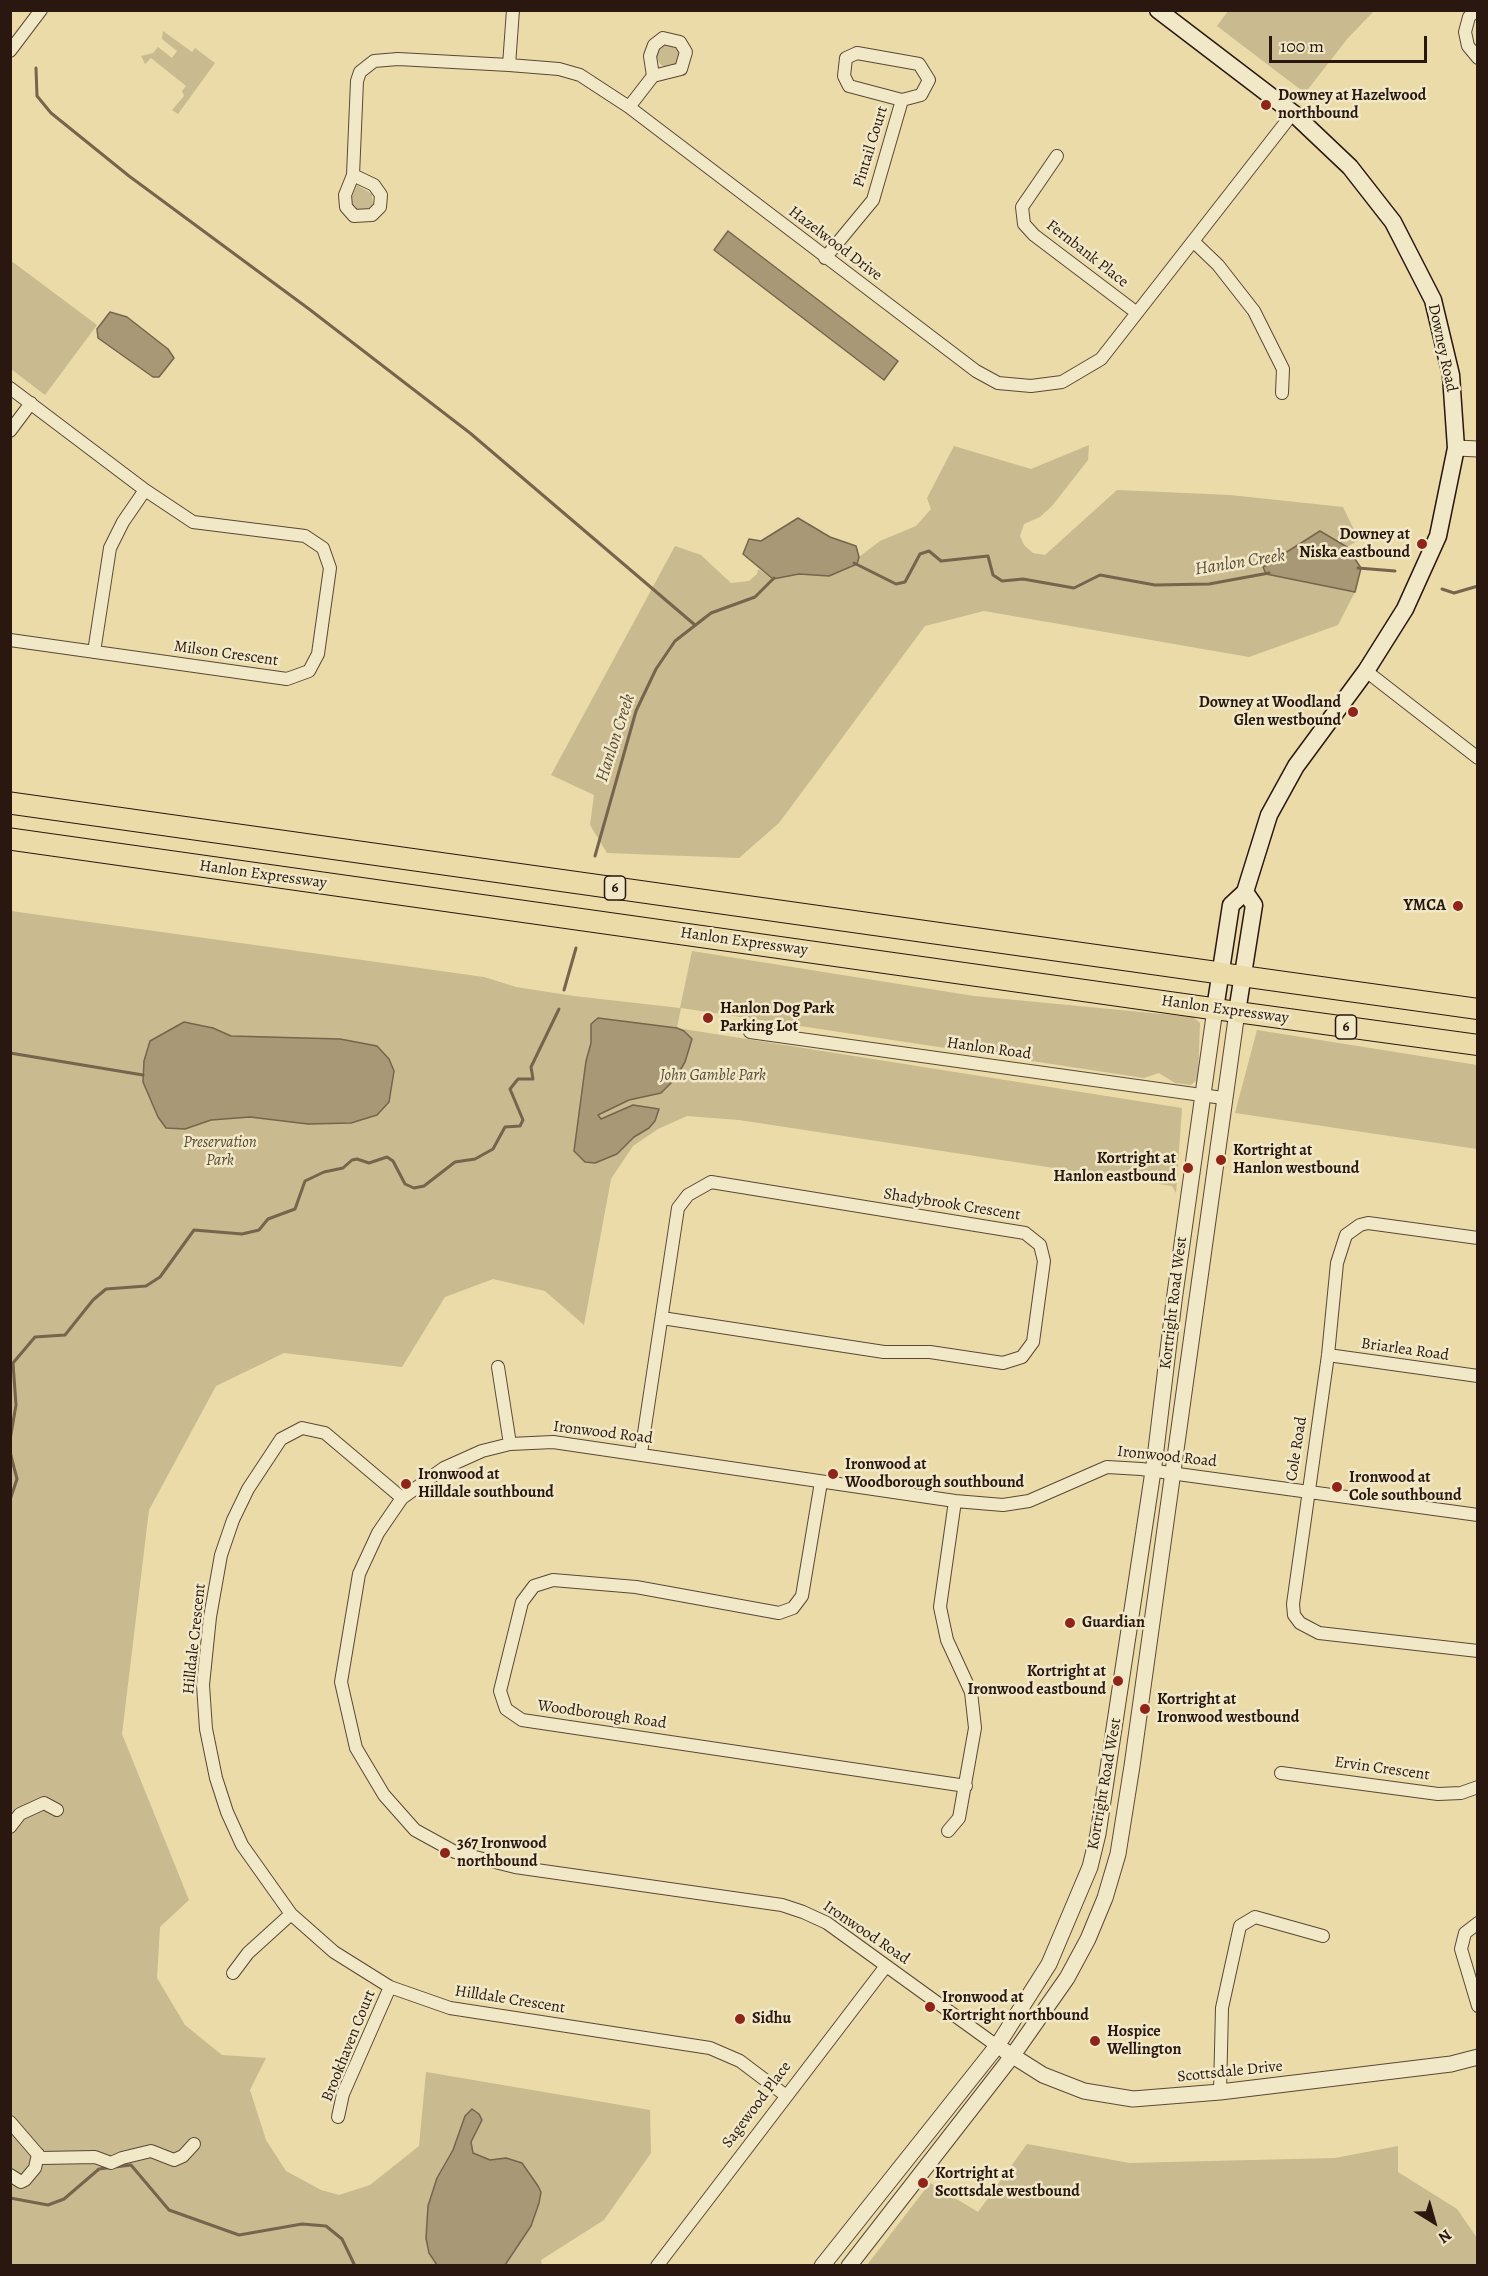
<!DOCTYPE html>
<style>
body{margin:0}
#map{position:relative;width:1488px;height:2276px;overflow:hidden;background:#eadba9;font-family:Alegreya,serif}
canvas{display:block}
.frame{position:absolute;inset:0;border:12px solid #2a1710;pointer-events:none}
.north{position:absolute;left:1404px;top:2192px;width:60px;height:60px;-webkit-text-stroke:4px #f1e8c7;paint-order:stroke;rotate:143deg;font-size:16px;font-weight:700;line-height:24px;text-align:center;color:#2a1710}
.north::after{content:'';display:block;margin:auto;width:21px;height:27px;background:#2a1710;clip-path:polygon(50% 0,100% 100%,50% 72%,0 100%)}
.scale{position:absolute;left:1269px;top:36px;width:158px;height:27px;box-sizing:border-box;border:3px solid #2a1710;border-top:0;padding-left:8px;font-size:18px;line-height:21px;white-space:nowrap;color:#2a1710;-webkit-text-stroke:4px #f1e8c7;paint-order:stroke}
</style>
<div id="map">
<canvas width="1488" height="2276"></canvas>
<div class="frame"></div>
<div class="north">N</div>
<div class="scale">100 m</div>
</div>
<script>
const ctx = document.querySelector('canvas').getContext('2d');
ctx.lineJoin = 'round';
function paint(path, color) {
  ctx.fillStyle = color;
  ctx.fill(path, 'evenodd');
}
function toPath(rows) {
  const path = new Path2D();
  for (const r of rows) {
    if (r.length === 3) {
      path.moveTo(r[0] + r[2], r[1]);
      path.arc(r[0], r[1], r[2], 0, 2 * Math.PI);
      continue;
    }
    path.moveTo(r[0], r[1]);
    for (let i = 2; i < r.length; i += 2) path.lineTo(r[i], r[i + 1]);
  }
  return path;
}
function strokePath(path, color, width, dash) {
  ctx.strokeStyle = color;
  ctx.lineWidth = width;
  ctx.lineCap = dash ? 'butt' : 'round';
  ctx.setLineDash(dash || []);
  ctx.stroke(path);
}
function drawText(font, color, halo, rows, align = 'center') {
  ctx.font = font + ' Alegreya,serif';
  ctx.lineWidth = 5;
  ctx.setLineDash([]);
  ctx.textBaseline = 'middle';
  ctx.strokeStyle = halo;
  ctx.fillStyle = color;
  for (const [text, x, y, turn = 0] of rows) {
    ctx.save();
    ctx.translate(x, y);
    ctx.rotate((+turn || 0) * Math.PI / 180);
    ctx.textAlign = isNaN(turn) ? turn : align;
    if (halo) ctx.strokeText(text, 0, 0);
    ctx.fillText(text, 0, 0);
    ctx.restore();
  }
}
paint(toPath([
 [1228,11,1228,10,1374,11,1348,38,1305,93,1217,26],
 [163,31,192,52,195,48,215,63,178,114,172,110,184,96,182,91,186,86,151,58,145,64,141,56,153,53,158,47,172,58,177,51,162,39],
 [668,56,11],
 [357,185,372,194,373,205,367,209,357,209,352,203,352,196],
 [10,260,97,325,45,395,11,369],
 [1089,445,1088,460,1052,506,1040,517,1024,524,1020,536,1024,545,1033,553,1045,555,1117,490,1230,495,1343,507,1359,540,1347,547,1320,531,1267,574,1355,592,1338,625,1249,657,984,611,925,626,779,823,739,858,607,853,590,825,594,795,551,775,675,546,701,555,731,583,749,581,757,574,758,569,773,579,799,574,829,576,857,564,859,557,880,541,916,526,931,509,927,498,954,446,1031,469],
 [11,911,484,977,516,987,574,996,680,1008,692,951,974,996,1193,1017,1200,1023,1198,1079,1191,1085,1175,1083,1159,1073,1144,1078,681,1008,677,1028,1182,1108,1176,1193,1172,1186,739,1120,687,1116,658,1129,633,1146,611,1179,584,1325,545,1291,493,1279,445,1297,402,1367,284,1353,216,1386,149,1510,122,1734,189,1900,160,1927,157,1978,185,2025,222,2055,266,2058,250,2090,266,2140,286,2171,321,2190,339,2195,370,2185,419,2146,426,2072,650,2110,651,2153,604,2220,541,2260,542,2265,11,2266],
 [1257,1030,1477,1065,1477,1149,1235,1113],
 [1027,2144,1129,2163,1335,2158,1398,2146,1398,2172,1457,2209,1477,2238,1477,2265,867,2265,930,2183,978,2212]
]), '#c9ba8f');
const water = toPath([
 [728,231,898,361,884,380,714,250,728,231],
 [110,312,127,317,168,349,174,358,159,377,153,377,98,338,97,329,110,312],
 [798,518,830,537,856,546,859,557,857,564,829,576,799,574,773,579,743,554,749,539,761,541,798,518],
 [1320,531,1347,547,1361,568,1355,592,1266,574,1263,567,1320,531],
 [598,1018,677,1028,684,1031,692,1039,685,1062,675,1079,661,1093,629,1100,598,1115,601,1119,633,1105,659,1109,655,1121,649,1128,634,1137,617,1154,595,1163,585,1162,574,1151,586,1061,591,1043,591,1024,598,1018],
 [184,1022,213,1028,231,1036,340,1039,377,1046,389,1059,394,1071,389,1102,377,1115,351,1123,308,1124,250,1117,211,1120,185,1129,166,1128,158,1117,143,1082,144,1061,150,1041,184,1022],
 [472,2109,479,2114,482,2120,471,2142,473,2153,490,2160,506,2158,522,2163,538,2186,541,2192,539,2203,531,2226,505,2265,437,2265,429,2253,426,2238,428,2206,437,2178,453,2150,465,2116,472,2109]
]);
paint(water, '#a99875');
strokePath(water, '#76644d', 1.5);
strokePath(toPath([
 [36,68,37,96,51,113,129,176,309,309,470,433,695,625],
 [854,563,896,584,905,582,920,554,929,551,941,561,988,556,993,575,1002,581,1023,579,1074,588,1100,575,1155,585,1209,584,1269,573],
 [1358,568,1395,571],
 [1442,589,1454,593,1478,586],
 [595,856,636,711,656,669,675,641,711,613,755,597,774,578],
 [564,990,576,948],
 [10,1053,143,1075],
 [10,1440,16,1405,13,1363,35,1337,65,1335,93,1300,106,1289,146,1286,160,1277,194,1230,242,1234,259,1230,268,1219,295,1209,305,1181,324,1172,343,1168,352,1160,357,1159,369,1163,387,1157,393,1161,405,1184,414,1188,424,1186,455,1162,475,1159,493,1149,505,1127,520,1126,523,1120,510,1089,518,1079,533,1079,531,1067,559,1009],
 [10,1452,17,1479,10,1500],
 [10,2198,48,2205,64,2199,99,2169,131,2165,169,2210,239,2235,302,2224,326,2226,342,2239,355,2266]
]), '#76644d', 3);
const minor = toPath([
 [1476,10,1469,17,1465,32,1468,46,1478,58],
 [10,51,41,10],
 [857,53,919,64,929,80,921,95,902,100,849,86,844,76,846,58,857,53],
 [509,65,513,10],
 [629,107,653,76,681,69,686,52,680,42,663,38,654,45,650,56,653,76],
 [1057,156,1022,207,1024,224,1034,235,1137,313],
 [353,175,357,81,360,72,374,61,398,59,509,65,559,69,580,75,629,107,976,371,998,383,1031,386,1062,382,1101,359,1293,113],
 [353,175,374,185,381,195,380,207,372,215,354,216,346,207,345,195,353,175],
 [1194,242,1218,265,1254,311,1283,369,1282,393],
 [825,258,873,200,902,100],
 [10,388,145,490,193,522,305,536,323,548,330,568,318,654,309,671,287,679,10,640],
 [10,431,31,403],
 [94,652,110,548,123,522,145,490],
 [1366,671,1478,758],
 [750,1032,1223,1098],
 [1478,1238,1368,1223,1360,1225,1346,1235,1337,1263,1328,1355,1293,1604,1294,1615,1300,1623,1319,1633,1478,1651],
 [1328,1355,1478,1376],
 [498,1367,510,1444],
 [641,1453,678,1208,688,1195,711,1182,1025,1233,1040,1245,1044,1261,1033,1342,1022,1357,1003,1363,930,1352,884,1352,662,1318],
 [821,1482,802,1596,793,1608,779,1613,636,1587,553,1580,534,1586,522,1602,500,1691,506,1709,522,1720,966,1786],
 [402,1498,325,1433,302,1428,281,1439,248,1489,233,1520,221,1555,210,1617,203,1685,206,1729,216,1778,227,1812,242,1845,291,1914,334,1952,390,1987,450,2008,710,2048,740,2061,785,2095],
 [1281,1773,1438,1794,1461,1793,1478,1787],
 [10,1827,20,1814,44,1803,57,1810],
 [948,1831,959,1818,975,1728,971,1692,947,1640,940,1607,955,1501],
 [1478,1923,1465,1933,1461,1949,1478,2006],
 [233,1973,248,1953,291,1914],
 [997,2046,827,1923,803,1912,782,1905,515,1867,455,1852,415,1830,384,1795,356,1748,341,1682,359,1574,378,1533,402,1498,444,1468,482,1451,510,1444,553,1442,955,1501,1003,1505,1029,1501,1107,1467,1141,1469,1478,1515],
 [1220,2092,1222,2008,1240,1926,1255,1917,1323,1936],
 [338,2117,343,2094,390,1987],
 [10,2122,41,2158,95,2157,111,2163,122,2158,151,2151,174,2160,183,2156,194,2144],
 [10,2175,21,2182,25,2180,35,2168,38,2154],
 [657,2266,886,1966]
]);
const tertiary = toPath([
 [1456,448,1478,449],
 [1005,2051,1043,2075,1084,2091,1133,2099,1220,2092,1451,2064,1478,2057],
 [822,2266,997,2046,1049,1964,1090,1867,1098,1834,1155,1458,1174,1301,1215,1009],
 [849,2266,1013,2055,1067,1978,1088,1939,1105,1898,1118,1854,1132,1766,1237,1012]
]);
const secondary = toPath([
 [1158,10,1293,113,1350,167,1393,222,1433,300,1451,375,1456,448,1438,536,1405,609,1366,671,1296,766,1269,815,1245,892,1231,905,1215,1009],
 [1237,1012,1254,905,1245,892]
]);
const trunk = toPath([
 [1220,973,1478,1009],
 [1215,1009,1478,1045]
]);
const motorway = toPath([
 [10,803,1220,973],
 [10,839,1215,1009]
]);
strokePath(minor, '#5a4836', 14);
strokePath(tertiary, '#5a4836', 17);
strokePath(secondary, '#2a1710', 19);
strokePath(trunk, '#2a1710', 22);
strokePath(motorway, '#2a1710', 23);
strokePath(minor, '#f1e8c7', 12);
strokePath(tertiary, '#f1e8c7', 15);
strokePath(secondary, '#f1e8c7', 16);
strokePath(trunk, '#eadba9', 20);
strokePath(motorway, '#eadba9', 21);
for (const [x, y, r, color] of [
 [1266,105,6,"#8f2418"],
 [1422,544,6,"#8f2418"],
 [1353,712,6,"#8f2418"],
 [1458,906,6,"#8f2418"],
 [708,1018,6,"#8f2418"],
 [1221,1160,6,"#8f2418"],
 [1188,1168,6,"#8f2418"],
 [833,1474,6,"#8f2418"],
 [406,1484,6,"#8f2418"],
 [1337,1487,6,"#8f2418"],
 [1070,1623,6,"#8f2418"],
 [1118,1681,6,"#8f2418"],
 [1145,1709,6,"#8f2418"],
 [445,1853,6,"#8f2418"],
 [930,2007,6,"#8f2418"],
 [740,2019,6,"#8f2418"],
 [1095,2041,6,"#8f2418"],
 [923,2183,6,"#8f2418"]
]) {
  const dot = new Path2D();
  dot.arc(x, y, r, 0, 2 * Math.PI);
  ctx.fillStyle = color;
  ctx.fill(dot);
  strokePath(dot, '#f1e8c7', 2);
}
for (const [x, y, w] of [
 [615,888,21],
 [1346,1027,21]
]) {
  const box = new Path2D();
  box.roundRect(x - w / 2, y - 12, w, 24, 4.5);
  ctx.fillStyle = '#f1e8c7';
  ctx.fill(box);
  strokePath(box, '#2a1710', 1.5);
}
drawText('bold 15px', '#2a1710', null, [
 ["6",615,888],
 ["6",1346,1027]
]);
drawText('bold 16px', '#2a1710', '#f1e8c7', [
 ["Downey at Hazelwood",1278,96],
 ["northbound",1278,114],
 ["Downey at",1410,535,"right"],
 ["Niska eastbound",1410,553,"right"],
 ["Downey at Woodland",1341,703,"right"],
 ["Glen westbound",1341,721,"right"],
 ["YMCA",1446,906,"right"],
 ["Hanlon Dog Park",720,1009],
 ["Parking Lot",720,1027],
 ["Kortright at",1233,1151],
 ["Hanlon westbound",1233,1169],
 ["Kortright at",1176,1159,"right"],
 ["Hanlon eastbound",1176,1177,"right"],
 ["Ironwood at",845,1465],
 ["Woodborough southbound",845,1483],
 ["Ironwood at",418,1475],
 ["Hilldale southbound",418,1493],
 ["Ironwood at",1349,1478],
 ["Cole southbound",1349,1496],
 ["Guardian",1082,1623],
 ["Kortright at",1106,1672,"right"],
 ["Ironwood eastbound",1106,1690,"right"],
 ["Kortright at",1157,1700],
 ["Ironwood westbound",1157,1718],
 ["367 Ironwood",457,1844],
 ["northbound",457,1862],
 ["Ironwood at",942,1998],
 ["Kortright northbound",942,2016],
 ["Sidhu",752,2019],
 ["Hospice",1107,2032],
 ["Wellington",1107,2050],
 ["Kortright at",935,2174],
 ["Scottsdale westbound",935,2192]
], 'left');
drawText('16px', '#2a1710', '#f1e8c7', [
 ["Pintail Court",871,147,-73],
 ["Hazelwood Drive",835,244,37],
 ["Fernbank Place",1087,254,38],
 ["Downey Road",1442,348,78],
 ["Milson Crescent",226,654,8],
 ["Hanlon Expressway",263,875,8],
 ["Hanlon Expressway",744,942,8],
 ["Hanlon Expressway",1225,1010,8],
 ["Hanlon Road",989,1049,8],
 ["Shadybrook Crescent",952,1205,9],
 ["Kortright Road West",1174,1303,-83],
 ["Briarlea Road",1405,1350,8],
 ["Ironwood Road",603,1433,7],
 ["Cole Road",1297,1449,-81],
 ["Ironwood Road",1167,1457,6],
 ["Hilldale Crescent",195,1639,-84],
 ["Woodborough Road",602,1715,8],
 ["Ervin Crescent",1382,1769,8],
 ["Kortright Road West",1105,1784,-80],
 ["Ironwood Road",866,1933,34],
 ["Hilldale Crescent",510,2000,9],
 ["Brookhaven Court",349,2046,-68],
 ["Scottsdale Drive",1230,2072,-6],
 ["Sagewood Place",757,2105,-53]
]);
drawText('italic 16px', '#5a4836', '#f1e8c7', [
 ["John Gamble Park",713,1076],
 ["Preservation",220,1143],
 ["Park",220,1161]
]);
drawText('italic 18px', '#5d4b38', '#f1e8c7', [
 ["Hanlon Creek",1240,563,-9],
 ["Hanlon Creek",616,738,-72]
]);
</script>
